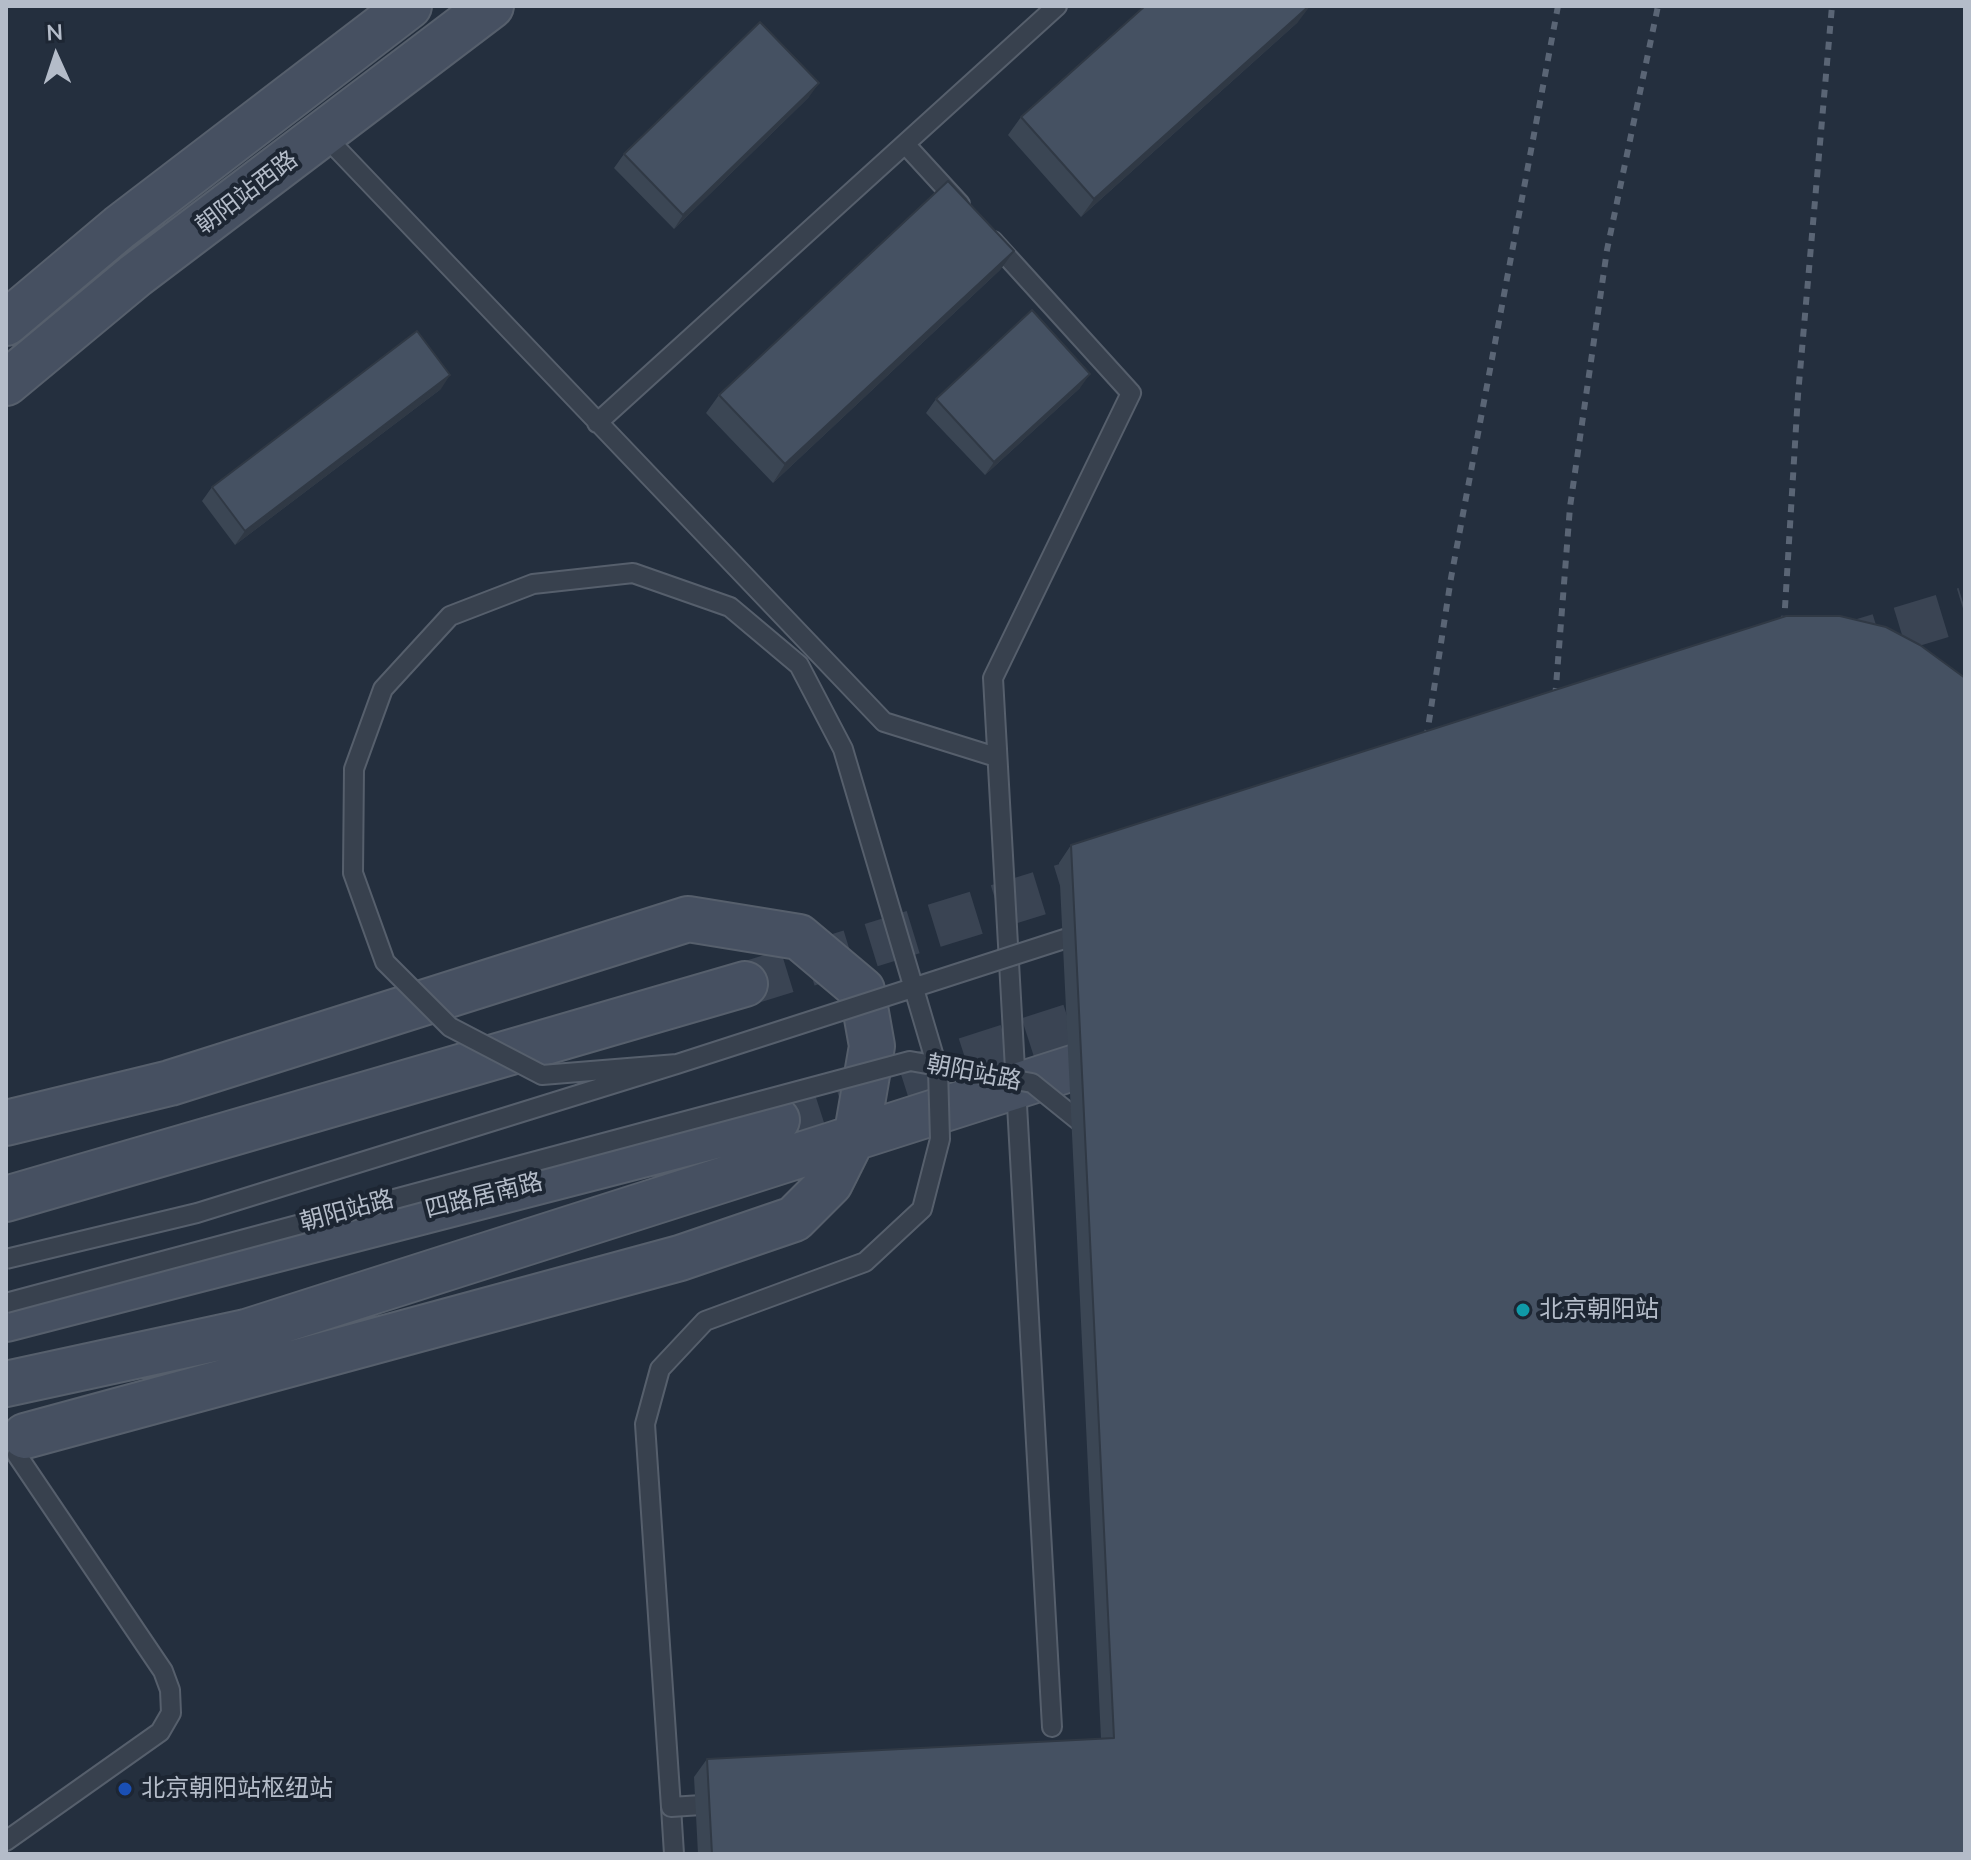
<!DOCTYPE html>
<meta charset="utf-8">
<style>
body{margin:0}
#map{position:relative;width:1971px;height:1860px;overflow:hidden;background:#242f3e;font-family:Mulish,sans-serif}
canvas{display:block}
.frame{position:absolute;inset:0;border:8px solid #b4bcc9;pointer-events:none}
.north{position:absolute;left:16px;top:16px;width:80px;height:80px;-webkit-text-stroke:6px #1d2633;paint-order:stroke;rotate:357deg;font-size:22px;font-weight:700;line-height:32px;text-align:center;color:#b4bcc9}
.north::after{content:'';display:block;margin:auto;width:28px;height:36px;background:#b4bcc9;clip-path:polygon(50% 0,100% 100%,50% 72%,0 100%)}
</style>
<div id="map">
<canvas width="1971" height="1860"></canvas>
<div class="frame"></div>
<div class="north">N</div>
</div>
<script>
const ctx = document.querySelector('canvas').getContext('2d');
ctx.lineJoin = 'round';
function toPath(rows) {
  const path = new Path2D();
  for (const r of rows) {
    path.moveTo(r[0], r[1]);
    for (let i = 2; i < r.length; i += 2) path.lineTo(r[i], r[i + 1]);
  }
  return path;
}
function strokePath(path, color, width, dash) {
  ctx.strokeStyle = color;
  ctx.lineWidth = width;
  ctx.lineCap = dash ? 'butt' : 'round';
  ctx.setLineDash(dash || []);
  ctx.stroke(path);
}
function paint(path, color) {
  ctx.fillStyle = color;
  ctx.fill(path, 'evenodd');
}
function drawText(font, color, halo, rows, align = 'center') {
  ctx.font = font + ' Mulish,"Noto Sans SC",sans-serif';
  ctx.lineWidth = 8;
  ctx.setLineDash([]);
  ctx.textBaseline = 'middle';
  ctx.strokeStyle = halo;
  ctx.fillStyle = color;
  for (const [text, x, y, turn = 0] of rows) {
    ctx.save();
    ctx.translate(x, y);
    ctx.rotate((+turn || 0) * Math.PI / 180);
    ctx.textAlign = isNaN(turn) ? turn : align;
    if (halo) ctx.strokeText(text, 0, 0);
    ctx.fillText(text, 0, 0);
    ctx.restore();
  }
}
strokePath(toPath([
 [1837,648,1965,609],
 [745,984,1118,869],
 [777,1120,1125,1008]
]), '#3a4453', 44, [44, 22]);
const lane = toPath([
 [324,135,884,722,996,757],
 [905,144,960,204],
 [993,241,1131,393,993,678,1052,1727],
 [597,423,1057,6],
 [671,1807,674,1854],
 [6,1841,160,1732,171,1713,170,1690,163,1671,17,1455,25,1436]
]);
const secondary = toPath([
 [6,323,120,227,409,6],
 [6,383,136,275,491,6],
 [6,1123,170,1083,688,919,799,937,862,990,872,1046,858,1127,830,1183,794,1219,680,1258,25,1436],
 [6,1199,745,984],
 [6,1319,777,1120],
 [6,1384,246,1332,1126,1051]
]);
strokePath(lane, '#565f6c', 22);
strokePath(secondary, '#565f6c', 48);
strokePath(lane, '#38414e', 18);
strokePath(secondary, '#465061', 44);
strokePath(toPath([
 [1783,640,1798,395,1832,6],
 [1554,712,1570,507,1607,250,1658,6],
 [1424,754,1451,578,1558,6]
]), '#5a6575', 6, [8, 8]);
const laneBridge = toPath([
 [677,1064,542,1075,450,1027,385,962,353,873,354,769,383,689,450,616,533,584,633,573,730,607,799,665,843,749,938,1070,940,1139,922,1209,865,1262,705,1321,660,1369,645,1424,671,1807,717,1804],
 [6,1259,197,1213,677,1064,1086,932],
 [6,1303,910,1061,1032,1083,1089,1129]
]);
strokePath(laneBridge, '#565f6c', 22, []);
strokePath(laneBridge, '#38414e', 18);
paint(toPath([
 [1298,22,1081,217,1008,135,1021,117],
 [809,97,674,229,614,168,624,154],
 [1001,269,773,483,706,413,719,395],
 [1080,388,985,475,926,413,936,399],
 [441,389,235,545,202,501,212,487],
 [1071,845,1965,1854,698,1854,694,1777,707,1759,1101,1739,1059,863]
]), '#3b4654');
paint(toPath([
 [1310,6,1298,22,1081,217,1094,199],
 [819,83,809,97,674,229,683,215],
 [1014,251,1001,269,773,483,785,464],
 [1090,374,1080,388,985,475,994,462],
 [450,375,441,389,235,545,245,531]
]), '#303945');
const building = toPath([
 [1145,6,1309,6,1094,199,1021,117,1145,6],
 [760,22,819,83,683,215,624,154,760,22],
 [948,181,1014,251,785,464,719,395,948,181],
 [1032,310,1090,374,994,462,936,399,1032,310],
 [417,331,450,375,245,531,212,487,417,331],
 [1786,616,1840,616,1886,627,1920,645,1965,678,1965,1854,712,1854,707,1759,1114,1738,1071,845,1786,616]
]);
paint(building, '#455162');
strokePath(building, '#303945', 2);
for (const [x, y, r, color] of [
 [1523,1310,8,"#0f9aa8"],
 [125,1789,8,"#1a4fb4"]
]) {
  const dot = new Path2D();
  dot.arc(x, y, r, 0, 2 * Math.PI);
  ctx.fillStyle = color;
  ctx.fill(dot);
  strokePath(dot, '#1d2633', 3);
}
drawText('24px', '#b4bcc9', '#1d2633', [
 ["朝阳站西路",247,193,-37],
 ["朝阳站路",974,1073,11],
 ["四路居南路",484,1196,-14],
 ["朝阳站路",347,1211,-15]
]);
drawText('24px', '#b4bcc9', '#1d2633', [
 ["北京朝阳站",1539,1310],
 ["北京朝阳站枢纽站",141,1789]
], 'left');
</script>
